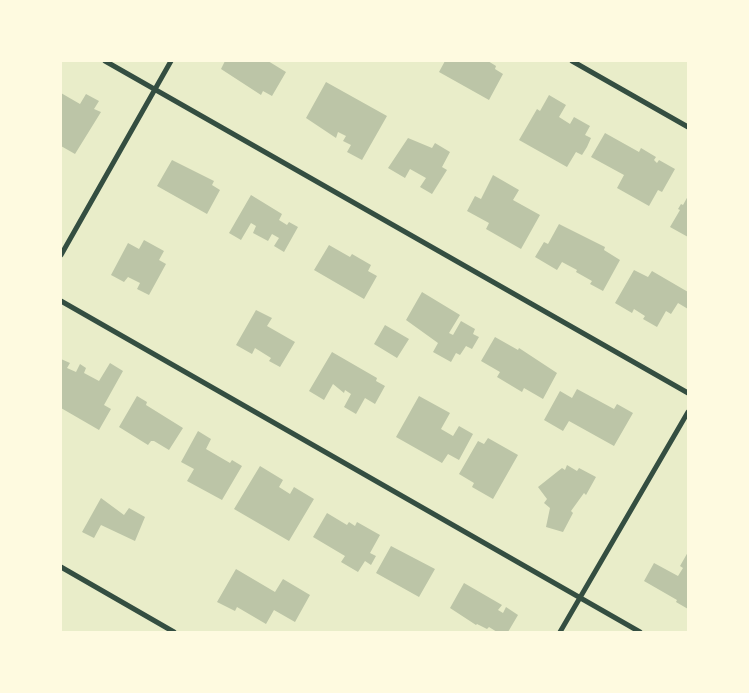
<!DOCTYPE html>
<style>
body{margin:0}
#map{position:relative;width:749px;height:693px;overflow:hidden;background:#e9edc9;font-family:Montserrat,sans-serif}
canvas{display:block}
.frame{position:absolute;inset:0;border:62px solid #fefae0;pointer-events:none}
</style>
<div id="map">
<canvas width="749" height="693"></canvas>
<div class="frame"></div>
</div>
<script>
const ctx = document.querySelector('canvas').getContext('2d');
ctx.lineJoin = 'round';
function paint(path, color) {
  ctx.fillStyle = color;
  ctx.fill(path, 'evenodd');
}
function toPath(rows) {
  const path = new Path2D();
  for (const r of rows) {
    path.moveTo(r[0], r[1]);
    for (let i = 2; i < r.length; i += 2) path.lineTo(r[i], r[i + 1]);
  }
  return path;
}
function strokePath(path, color, width, dash) {
  ctx.strokeStyle = color;
  ctx.lineWidth = width;
  ctx.lineCap = dash ? 'butt' : 'round';
  ctx.setLineDash(dash || []);
  ctx.stroke(path);
}
paint(toPath([
 [225,61,268,61,286,72,272,96,263,91,261,95,221,69],
 [445,61,488,61,496,66,495,69,503,74,489,100,439,72],
 [326,82,387,116,362,160,347,152,351,145,343,141,346,136,338,132,336,138,306,118],
 [61,93,80,104,86,94,99,101,94,109,101,112,75,154,61,146],
 [549,95,566,105,559,117,570,124,574,117,590,126,585,135,591,138,587,147,582,155,576,152,567,167,519,140,537,109,540,111],
 [605,133,639,152,641,148,656,157,654,160,657,163,659,160,675,169,662,192,658,190,649,206,617,188,624,175,591,157],
 [408,138,432,148,435,143,450,152,442,167,447,170,432,194,420,187,426,178,410,169,405,178,388,168],
 [172,160,214,181,212,185,220,190,207,214,157,186],
 [493,175,519,190,513,200,540,215,521,249,486,229,489,223,467,211,475,196,481,199],
 [251,195,282,214,279,220,287,225,289,222,298,227,284,252,274,246,279,238,272,234,268,241,253,233,256,226,251,223,241,240,229,233],
 [688,196,688,237,670,227,680,210,678,209,681,204,683,205],
 [559,224,605,247,604,250,620,260,603,291,590,284,592,281,576,272,577,270,562,262,557,270,535,257,544,242,548,244],
 [144,240,164,251,159,260,166,264,149,295,137,289,140,283,128,277,124,282,111,275,128,243,139,249],
 [329,245,350,257,352,254,371,265,368,271,377,276,364,299,314,270],
 [634,270,648,277,652,271,688,292,688,309,678,303,671,314,666,311,657,327,643,319,645,316,634,309,632,313,615,303],
 [422,292,460,315,449,333,453,335,461,321,475,329,473,334,479,337,472,349,466,346,460,355,456,353,451,362,433,352,438,343,406,320],
 [256,310,272,318,267,326,295,342,280,367,269,361,271,358,255,348,252,354,236,345],
 [385,325,409,339,397,358,374,344],
 [495,337,518,350,519,348,557,373,543,399,524,388,522,392,497,377,500,372,481,361],
 [332,352,377,378,376,381,385,386,375,404,365,398,356,414,344,407,351,394,345,390,344,393,333,384,324,400,309,391],
 [61,359,70,363,67,368,76,372,80,364,86,368,84,373,99,381,110,363,123,371,104,405,111,409,99,430,61,408],
 [577,389,614,409,617,404,633,413,614,446,569,421,563,431,544,420,560,391,572,398],
 [137,396,147,402,146,405,183,428,169,450,154,441,151,441,148,445,119,427],
 [419,396,450,413,441,429,453,436,459,426,473,434,459,460,448,454,442,463,396,437],
 [198,431,211,439,206,449,230,463,232,460,242,466,222,500,187,481,194,469,181,462],
 [488,438,518,455,493,499,472,487,474,483,459,474,478,441,484,444],
 [567,465,577,471,579,468,596,477,586,495,584,493,571,511,573,513,563,532,546,527,550,508,544,503,547,499,538,487,562,468,565,470],
 [260,466,283,480,279,487,290,494,294,487,314,499,289,541,234,509],
 [101,498,124,515,129,508,145,517,135,541,101,525,94,538,82,532],
 [327,513,347,525,349,522,355,526,357,522,380,535,370,553,376,556,371,565,365,561,358,572,341,562,345,556,313,537],
 [391,546,435,569,419,597,376,573],
 [688,552,688,609,676,602,677,600,644,581,654,563,678,576,683,568,680,566],
 [236,569,275,592,283,579,310,595,295,622,274,610,266,624,237,607,235,611,217,602],
 [464,583,502,605,498,610,503,613,506,607,518,615,508,632,497,632,489,627,487,629,477,624,476,625,450,608]
]), '#bcc5a7');
strokePath(toPath([
 [105,61,688,393],
 [572,61,688,127],
 [61,255,171,61],
 [61,301,640,632],
 [61,567,174,632],
 [560,632,688,412]
]), '#344e41', 5);
</script>
